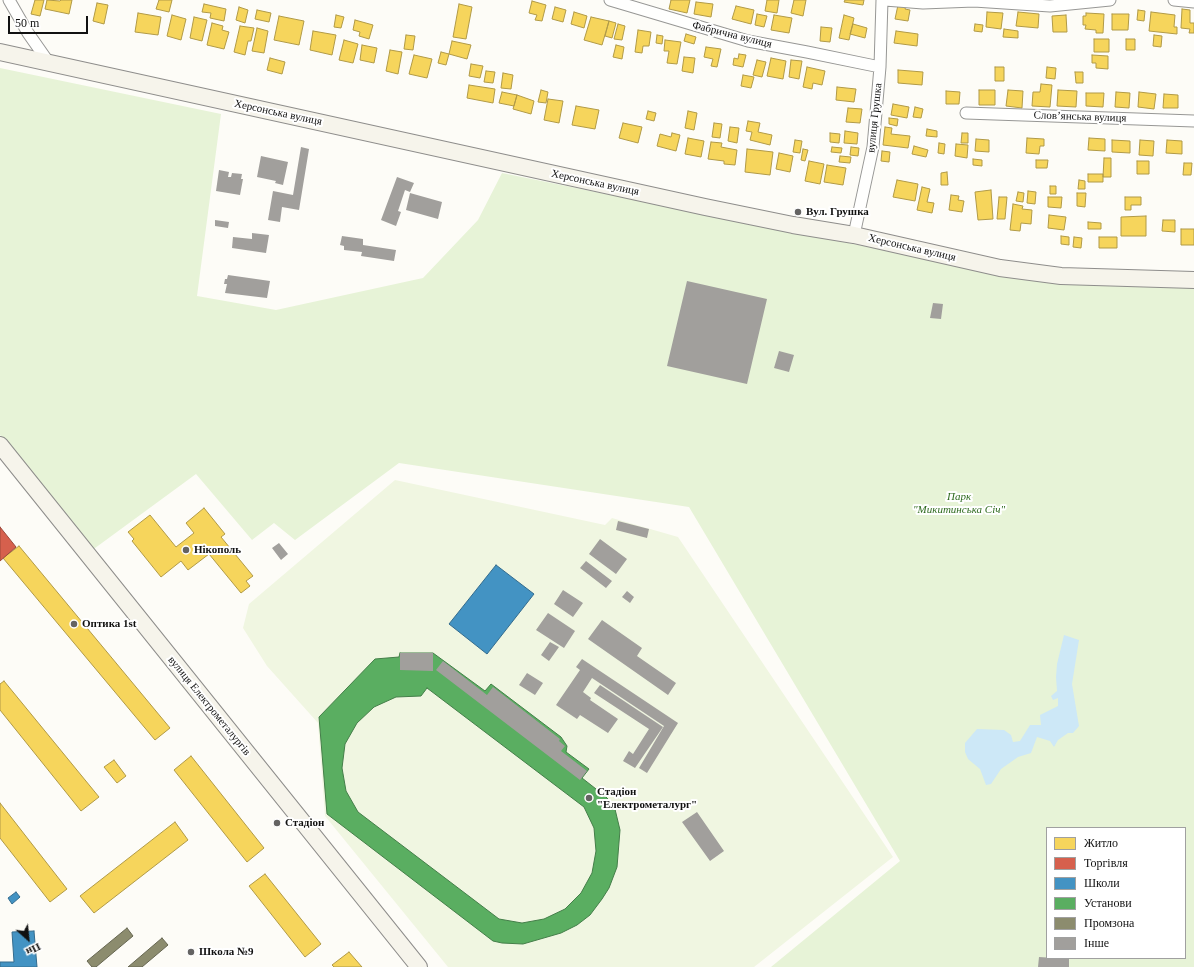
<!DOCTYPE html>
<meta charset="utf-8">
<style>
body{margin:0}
#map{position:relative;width:1194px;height:967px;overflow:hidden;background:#fdfcf7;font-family:"Times New Roman",serif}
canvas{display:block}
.legend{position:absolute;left:1046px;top:827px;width:140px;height:132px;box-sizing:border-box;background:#fff;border:1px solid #a0a0a0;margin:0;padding:5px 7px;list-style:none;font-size:12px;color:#111}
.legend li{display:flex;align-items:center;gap:8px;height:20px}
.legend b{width:20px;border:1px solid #a0a0a0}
.north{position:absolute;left:8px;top:919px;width:40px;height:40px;-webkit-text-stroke:3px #fff;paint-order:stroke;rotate:153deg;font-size:11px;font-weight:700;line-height:16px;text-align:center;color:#111}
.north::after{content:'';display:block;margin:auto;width:14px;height:18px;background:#111;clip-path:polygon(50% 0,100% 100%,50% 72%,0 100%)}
.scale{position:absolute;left:8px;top:16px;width:80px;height:18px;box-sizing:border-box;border:2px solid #111;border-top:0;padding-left:5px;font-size:12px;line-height:14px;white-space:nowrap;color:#111;-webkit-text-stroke:3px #fff;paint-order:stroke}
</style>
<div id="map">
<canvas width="1194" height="967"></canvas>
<ul class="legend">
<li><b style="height:11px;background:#f6d55c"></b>Житло</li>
<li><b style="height:11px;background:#d6604d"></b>Торгівля</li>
<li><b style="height:11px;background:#4393c3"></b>Школи</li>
<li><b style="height:11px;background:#5aae61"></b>Установи</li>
<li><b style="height:11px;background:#8c8c6e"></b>Промзона</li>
<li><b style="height:11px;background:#a19f9c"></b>Інше</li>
</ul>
<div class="north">Пн</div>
<div class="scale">50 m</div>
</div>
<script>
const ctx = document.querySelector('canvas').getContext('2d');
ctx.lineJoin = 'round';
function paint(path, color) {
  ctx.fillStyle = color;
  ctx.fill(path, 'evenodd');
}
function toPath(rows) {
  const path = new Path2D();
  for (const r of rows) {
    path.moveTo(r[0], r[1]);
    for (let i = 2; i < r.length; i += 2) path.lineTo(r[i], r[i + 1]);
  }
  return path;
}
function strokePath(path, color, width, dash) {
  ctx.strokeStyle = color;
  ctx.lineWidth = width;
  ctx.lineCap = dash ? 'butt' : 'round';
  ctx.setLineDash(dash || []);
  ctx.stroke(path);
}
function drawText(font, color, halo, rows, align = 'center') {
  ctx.font = font + ' "Times New Roman",serif';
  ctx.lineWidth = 4;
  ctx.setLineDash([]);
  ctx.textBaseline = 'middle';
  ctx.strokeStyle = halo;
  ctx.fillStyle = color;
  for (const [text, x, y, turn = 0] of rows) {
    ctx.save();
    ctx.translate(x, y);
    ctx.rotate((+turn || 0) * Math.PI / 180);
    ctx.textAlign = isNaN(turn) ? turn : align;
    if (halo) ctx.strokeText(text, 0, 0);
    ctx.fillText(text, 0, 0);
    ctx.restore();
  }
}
paint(toPath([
 [0,68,221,114,197,296,276,310,423,278,478,220,502,173,918,257,1194,284,1194,967,771,967,900,861,689,507,399,463,295,540,274,523,252,540,196,474,91,551,0,435],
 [1047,828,1185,828,1185,958,1047,958]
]), '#e7f3d7');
paint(toPath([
 [395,480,605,525,612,518,678,537,893,857,754,967,448,967,325,816,318,723,267,666,243,628,249,604]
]), '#f0f6e1');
paint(toPath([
 [1064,635,1079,640,1072,684,1079,726,1073,733,1068,733,1058,740,1054,747,1050,741,1037,737,1031,753,1018,757,1001,769,991,784,986,785,980,769,968,759,965,752,965,743,977,729,1004,730,1011,735,1013,742,1020,741,1030,725,1041,725,1040,715,1058,706,1058,698,1053,700,1051,696,1057,691,1056,677,1057,664]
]), '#cde8f7');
const homes = toPath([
 [35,0,44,0,40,16,31,14,35,0],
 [47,0,60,1,61,0,72,0,69,14,45,9,47,0],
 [159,0,172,0,169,12,156,9,159,0],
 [671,0,690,0,687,13,669,9,671,0],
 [767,0,779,0,777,13,765,11,767,0],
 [794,0,806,0,803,16,791,13,794,0],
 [845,0,864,0,863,5,844,2,845,0],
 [532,1,546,5,542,21,535,20,537,15,529,13,532,1],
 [696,2,713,4,711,17,694,14,696,2],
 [97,3,108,5,104,24,93,21,97,3],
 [204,4,226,9,224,21,210,18,211,13,202,12,204,4],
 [459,4,472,7,466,39,453,37,459,4],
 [898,5,906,6,905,9,910,10,908,21,895,19,898,5],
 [736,6,754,10,751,24,732,19,736,6],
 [239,7,248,10,245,23,236,20,239,7],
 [555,7,566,10,563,22,552,19,555,7],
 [1182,9,1190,10,1190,23,1194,23,1194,33,1189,33,1190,29,1181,28,1182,9],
 [257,10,271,13,269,22,255,19,257,10],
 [1138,10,1145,11,1144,21,1137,20,1138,10],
 [574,12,587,16,584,28,571,24,574,12],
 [987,12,1003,13,1001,29,986,27,987,12],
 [1018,12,1039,14,1038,28,1016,26,1018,12],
 [1151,12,1175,15,1174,27,1177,27,1177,34,1149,31,1151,12],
 [138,13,161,17,158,35,135,32,138,13],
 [1086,13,1104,14,1103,33,1096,33,1096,30,1085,29,1086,25,1083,25,1083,16,1086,16,1086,13],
 [757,14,767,16,764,27,755,25,757,14],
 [1112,14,1129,14,1128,30,1112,30,1112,14],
 [172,15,186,19,181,40,167,36,172,15],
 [336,15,344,17,341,28,334,27,336,15],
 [774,15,792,18,789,33,771,30,774,15],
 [844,15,854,18,849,40,839,38,844,15],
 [1066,15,1067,32,1053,32,1052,16,1066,15],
 [279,16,304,21,299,45,274,40,279,16],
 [194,17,207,20,202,41,190,38,194,17],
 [591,17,609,21,602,45,584,40,591,17],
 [355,20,373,25,369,39,359,36,360,32,353,30,355,20],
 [609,21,616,23,612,38,605,36,609,21],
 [212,23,223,26,222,30,229,32,224,49,207,45,212,23],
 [618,24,625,26,622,40,614,39,618,24],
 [853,24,867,28,865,38,850,34,853,24],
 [975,24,983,25,982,32,974,31,975,24],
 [240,26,254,28,251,41,248,41,245,55,234,52,240,26],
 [821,27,832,28,830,42,820,41,821,27],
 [257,28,268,31,264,53,252,51,257,28],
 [1004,29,1018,31,1018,38,1003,37,1004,29],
 [638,30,651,32,649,46,643,46,642,53,635,52,638,30],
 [313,31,336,35,332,55,310,50,313,31],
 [896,31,918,34,917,46,894,43,896,31],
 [686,34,696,37,694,44,684,41,686,34],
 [406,35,415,36,413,50,404,49,406,35],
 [657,35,663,36,662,44,656,43,657,35],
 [1154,35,1162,36,1161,47,1153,46,1154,35],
 [1094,39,1109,39,1109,52,1094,52,1094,39],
 [1126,39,1135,39,1135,50,1126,50,1126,39],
 [344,40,358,44,353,63,339,60,344,40],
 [665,40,681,42,677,64,667,63,669,51,664,51,665,40],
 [452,41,471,45,467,59,449,54,452,41],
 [362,45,377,48,374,63,360,60,362,45],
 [616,45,624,47,622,59,613,57,616,45],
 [706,47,721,49,717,67,711,66,713,59,704,57,706,47],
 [390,50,402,52,398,74,386,71,390,50],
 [441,52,449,54,446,65,438,63,441,52],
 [739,54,746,55,743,67,733,65,734,58,738,59,739,54],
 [414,55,432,59,427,78,409,74,414,55],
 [1092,55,1108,56,1108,69,1096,68,1096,63,1092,63,1092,55],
 [684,57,695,58,693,73,682,71,684,57],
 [270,58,285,62,282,74,267,70,270,58],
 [771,58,786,61,783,79,767,76,771,58],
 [757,60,766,62,762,77,753,75,757,60],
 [791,60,802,61,799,79,789,77,791,60],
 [471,64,483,66,480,78,469,76,471,64],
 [807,67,825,71,822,85,813,83,812,89,803,87,807,67],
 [995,67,1004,67,1004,81,995,81,995,67],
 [1047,67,1056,68,1055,79,1046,78,1047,67],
 [898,70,923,72,922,85,898,83,898,70],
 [486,71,495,72,493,83,484,82,486,71],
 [1075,72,1083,72,1083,83,1076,83,1075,72],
 [503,73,513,75,511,89,501,88,503,73],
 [743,75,754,77,751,88,741,86,743,75],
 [1041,84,1052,85,1050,107,1032,106,1033,92,1040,92,1041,84],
 [469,85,495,89,493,103,467,98,469,85],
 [837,87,856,89,854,102,836,100,837,87],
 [541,90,548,92,546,103,538,102,541,90],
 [979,90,995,90,995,105,979,105,979,90],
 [1008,90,1023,91,1022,108,1006,106,1008,90],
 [1058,90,1077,91,1076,107,1057,106,1058,90],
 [946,91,960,92,959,104,946,104,946,91],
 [502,92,517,95,514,106,499,103,502,92],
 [1116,92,1130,93,1129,108,1115,107,1116,92],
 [1139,92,1156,94,1154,109,1138,107,1139,92],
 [1086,93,1104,93,1103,107,1086,106,1086,93],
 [1164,94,1178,95,1178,108,1163,108,1164,94],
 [517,95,534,101,531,114,513,109,517,95],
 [548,99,563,101,559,123,544,120,548,99],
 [893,104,909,107,907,118,891,115,893,104],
 [576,106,599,110,595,129,572,125,576,106],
 [915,107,923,109,921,118,913,117,915,107],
 [848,108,862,109,860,123,846,122,848,108],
 [648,111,656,113,654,121,646,119,648,111],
 [688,111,697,113,694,130,685,128,688,111],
 [889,118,898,119,897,126,889,124,889,118],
 [748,121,760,123,758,132,772,135,770,145,750,140,752,132,746,131,748,121],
 [623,123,642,127,638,143,619,138,623,123],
 [714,123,722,124,720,138,712,137,714,123],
 [730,127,739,128,737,143,728,141,730,127],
 [885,127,892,128,891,134,910,136,908,148,883,145,885,127],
 [927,129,937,131,937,137,926,136,927,129],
 [845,131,858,133,857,144,844,143,845,131],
 [672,133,680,135,676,151,657,146,660,134,671,137,672,133],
 [830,133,840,134,839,143,830,142,830,133],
 [962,133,968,133,968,143,961,143,962,133],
 [688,138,704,141,701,157,685,154,688,138],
 [1027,138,1044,139,1044,146,1040,146,1039,154,1026,153,1027,138],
 [1089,138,1105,139,1105,151,1088,150,1089,138],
 [976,139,989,140,989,152,975,151,976,139],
 [795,140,802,141,800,153,793,152,795,140],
 [1112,140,1130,141,1130,153,1112,152,1112,140],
 [1140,140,1154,141,1153,156,1139,155,1140,140],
 [1167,140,1182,141,1182,154,1166,153,1167,140],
 [711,142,722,143,721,147,737,150,735,165,724,164,724,161,708,159,711,142],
 [939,143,945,144,944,154,938,153,939,143],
 [956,144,968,145,967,158,955,156,956,144],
 [914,146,928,150,926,157,912,154,914,146],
 [832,147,842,148,841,153,831,152,832,147],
 [851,147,859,148,858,156,850,155,851,147],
 [747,149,773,152,770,175,745,172,747,149],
 [803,149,808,150,805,161,801,160,803,149],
 [882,151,890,152,889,162,881,161,882,151],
 [779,153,793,156,790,172,776,169,779,153],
 [840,156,851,157,850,163,839,162,840,156],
 [1104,158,1111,158,1111,177,1103,177,1104,158],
 [973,159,982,160,982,166,973,165,973,159],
 [1036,160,1048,160,1047,168,1036,168,1036,160],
 [809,161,824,164,820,184,805,181,809,161],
 [1137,161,1149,161,1149,174,1137,174,1137,161],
 [1184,163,1192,163,1191,175,1183,175,1184,163],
 [827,165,846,168,843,185,824,182,827,165],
 [947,172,948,185,941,185,941,173,947,172],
 [1088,174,1103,174,1103,182,1088,182,1088,174],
 [897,180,918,184,915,201,893,197,897,180],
 [1079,180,1085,181,1085,189,1078,189,1079,180],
 [1050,186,1056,186,1056,194,1050,194,1050,186],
 [922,187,930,189,927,202,934,203,932,213,917,210,922,187],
 [991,190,993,219,978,220,975,192,991,190],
 [1028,191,1036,192,1035,204,1027,203,1028,191],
 [1018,192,1024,193,1023,202,1016,201,1018,192],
 [1077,193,1086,193,1085,207,1077,206,1077,193],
 [951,195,959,196,958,200,964,201,962,212,949,210,951,195],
 [999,197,1007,197,1005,219,997,219,999,197],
 [1048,197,1062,197,1061,208,1048,207,1048,197],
 [1125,197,1141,197,1141,205,1131,205,1131,210,1125,210,1125,197],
 [1013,204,1023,206,1022,209,1032,210,1031,224,1021,223,1020,231,1010,230,1013,204],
 [1049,215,1066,217,1064,230,1048,228,1049,215],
 [1146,216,1146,236,1121,236,1121,217,1146,216],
 [1163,220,1175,220,1175,232,1162,231,1163,220],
 [1088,222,1101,223,1101,229,1088,229,1088,222],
 [1181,229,1194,229,1194,245,1181,245,1181,229],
 [1061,236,1069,237,1069,245,1061,244,1061,236],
 [1074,237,1082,238,1081,248,1073,247,1074,237],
 [1099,237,1117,237,1117,248,1099,248,1099,237],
 [204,508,225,534,221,537,253,576,246,581,250,586,241,593,209,554,188,570,181,561,161,577,132,541,134,539,128,532,150,515,176,547,194,533,186,523,204,508],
 [19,546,170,728,155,740,3,558,19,546],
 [4,681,99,797,81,811,0,710,0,684,4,681],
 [191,756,264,848,247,862,174,770,191,756],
 [114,760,126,776,117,783,104,767,114,760],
 [0,803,67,889,50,902,0,838,0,803],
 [175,822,188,840,94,913,80,896,175,822],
 [265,874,321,944,305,957,249,886,265,874],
 [349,952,362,967,334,967,332,965,349,952]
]);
paint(homes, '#f6d55c');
strokePath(homes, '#b19a46', 1);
const shops = toPath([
 [0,527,16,547,0,561,0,527]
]);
paint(shops, '#d6604d');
strokePath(shops, '#9b483b', 1);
const schools = toPath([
 [496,565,534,594,487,654,449,624,496,565],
 [16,892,20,897,12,904,8,898,16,892],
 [34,931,37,967,0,967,0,962,14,962,12,932,34,931]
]);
paint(schools, '#4393c3');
strokePath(schools, '#346c8e', 1);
const public = toPath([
 [400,653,433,653,485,691,491,684,561,737,567,746,566,752,589,769,582,778,605,796,614,805,620,830,617,867,609,888,602,899,590,915,577,925,561,933,523,944,502,943,493,941,327,814,319,717,375,659,399,657,400,653],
 [427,688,584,807,594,828,596,851,592,873,581,893,565,909,544,919,522,923,499,919,358,812,346,791,342,768,345,744,357,723,374,707,396,697,421,696,427,688]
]);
paint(public, '#5aae61');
strokePath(public, '#447f49', 1);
const industry = toPath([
 [127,928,133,936,96,967,92,967,87,961,127,928],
 [162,938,168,945,142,967,128,967,162,938]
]);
paint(industry, '#8c8c6e');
strokePath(industry, '#676752', 1);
paint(toPath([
 [301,147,309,149,299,210,282,207,280,222,268,220,273,191,293,195],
 [261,156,288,162,283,185,275,183,276,181,257,177],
 [219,170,229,172,228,177,231,177,232,173,242,174,241,179,243,179,240,195,216,191],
 [397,177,414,183,410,192,405,190,398,211,401,212,396,226,381,220],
 [410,193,442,202,438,219,406,210],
 [215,220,229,222,228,228,215,226],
 [252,233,269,235,266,253,232,248,233,237,252,239],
 [342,236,363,239,363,245,396,250,394,261,361,256,362,252,344,250,344,246,340,245],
 [228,275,270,281,267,298,225,293,227,284,224,284,225,279,227,279],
 [687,281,767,299,747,384,667,366],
 [933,303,943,304,941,319,930,318],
 [779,351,794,355,789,372,774,368],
 [618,521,649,529,647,538,616,530],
 [600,539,627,559,616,574,589,554],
 [279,543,288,554,281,560,272,548],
 [586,561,612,581,606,588,580,568],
 [563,590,583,603,573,617,554,604],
 [627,591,634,597,630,603,622,597],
 [548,613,575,631,564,648,536,630],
 [602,620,642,648,637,656,676,683,668,695,588,639],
 [550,642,559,647,549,661,541,655],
 [400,653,433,653,433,671,400,670],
 [582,659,678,723,647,773,639,768,664,726,592,678,583,692,591,698,590,700,618,719,608,733,580,715,577,719,556,705,580,670,576,667],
 [443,661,487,695,493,687,560,739,559,741,565,746,561,751,587,771,580,780,436,670],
 [527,673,543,683,535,695,519,685],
 [600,685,663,727,635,768,623,761,629,751,633,754,649,729,594,693],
 [697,812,724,851,710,861,682,822],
 [1039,957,1069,959,1069,967,1038,967]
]), '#a19f9c');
const minor = toPath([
 [9,0,28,33,49,63],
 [610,0,748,41,807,52,880,67],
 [885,0,923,3,974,1,1050,6,1110,0],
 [1174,0,1194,2],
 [966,113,1194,121],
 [854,235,873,147,880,67,882,0]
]);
const secondary = toPath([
 [0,52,705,207,793,225,854,235,1000,268,1061,276,1194,280],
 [0,445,419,967]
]);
strokePath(minor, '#979795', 13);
strokePath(secondary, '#8e8d8b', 18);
strokePath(minor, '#fffffe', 11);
strokePath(secondary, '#f6f4eb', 16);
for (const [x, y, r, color] of [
 [798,212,4,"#646362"],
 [186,550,4,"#646362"],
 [74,624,4,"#646362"],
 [589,798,4,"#646362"],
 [277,823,4,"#646362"],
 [191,952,4,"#646362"]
]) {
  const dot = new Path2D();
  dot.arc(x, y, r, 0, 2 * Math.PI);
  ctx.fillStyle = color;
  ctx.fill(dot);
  strokePath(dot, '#fff', 1.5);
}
drawText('11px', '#111', '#fff', [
 ["Фабрична вулиця",732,35,14],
 ["Херсонська вулиця",278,113,12],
 ["Словʼянська вулиця",1080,117,2],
 ["вулиця Грушка",875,118,-84],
 ["Херсонська вулиця",595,183,12],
 ["Херсонська вулиця",912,248,13],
 ["вулиця Електрометалургів",209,706,51]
]);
drawText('bold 11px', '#111', '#fff', [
 ["Вул. Грушка",806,212],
 ["Нікополь",194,550],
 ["Оптика 1st",82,624],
 ["Стадіон",597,792],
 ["\"Електрометалург\"",597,805],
 ["Стадіон",285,823],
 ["Школа №9",199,952]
], 'left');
drawText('italic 11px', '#2f6b1f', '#fff', [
 ["Парк",959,497],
 ["\"Микитинська Січ\"",959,510]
]);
</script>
